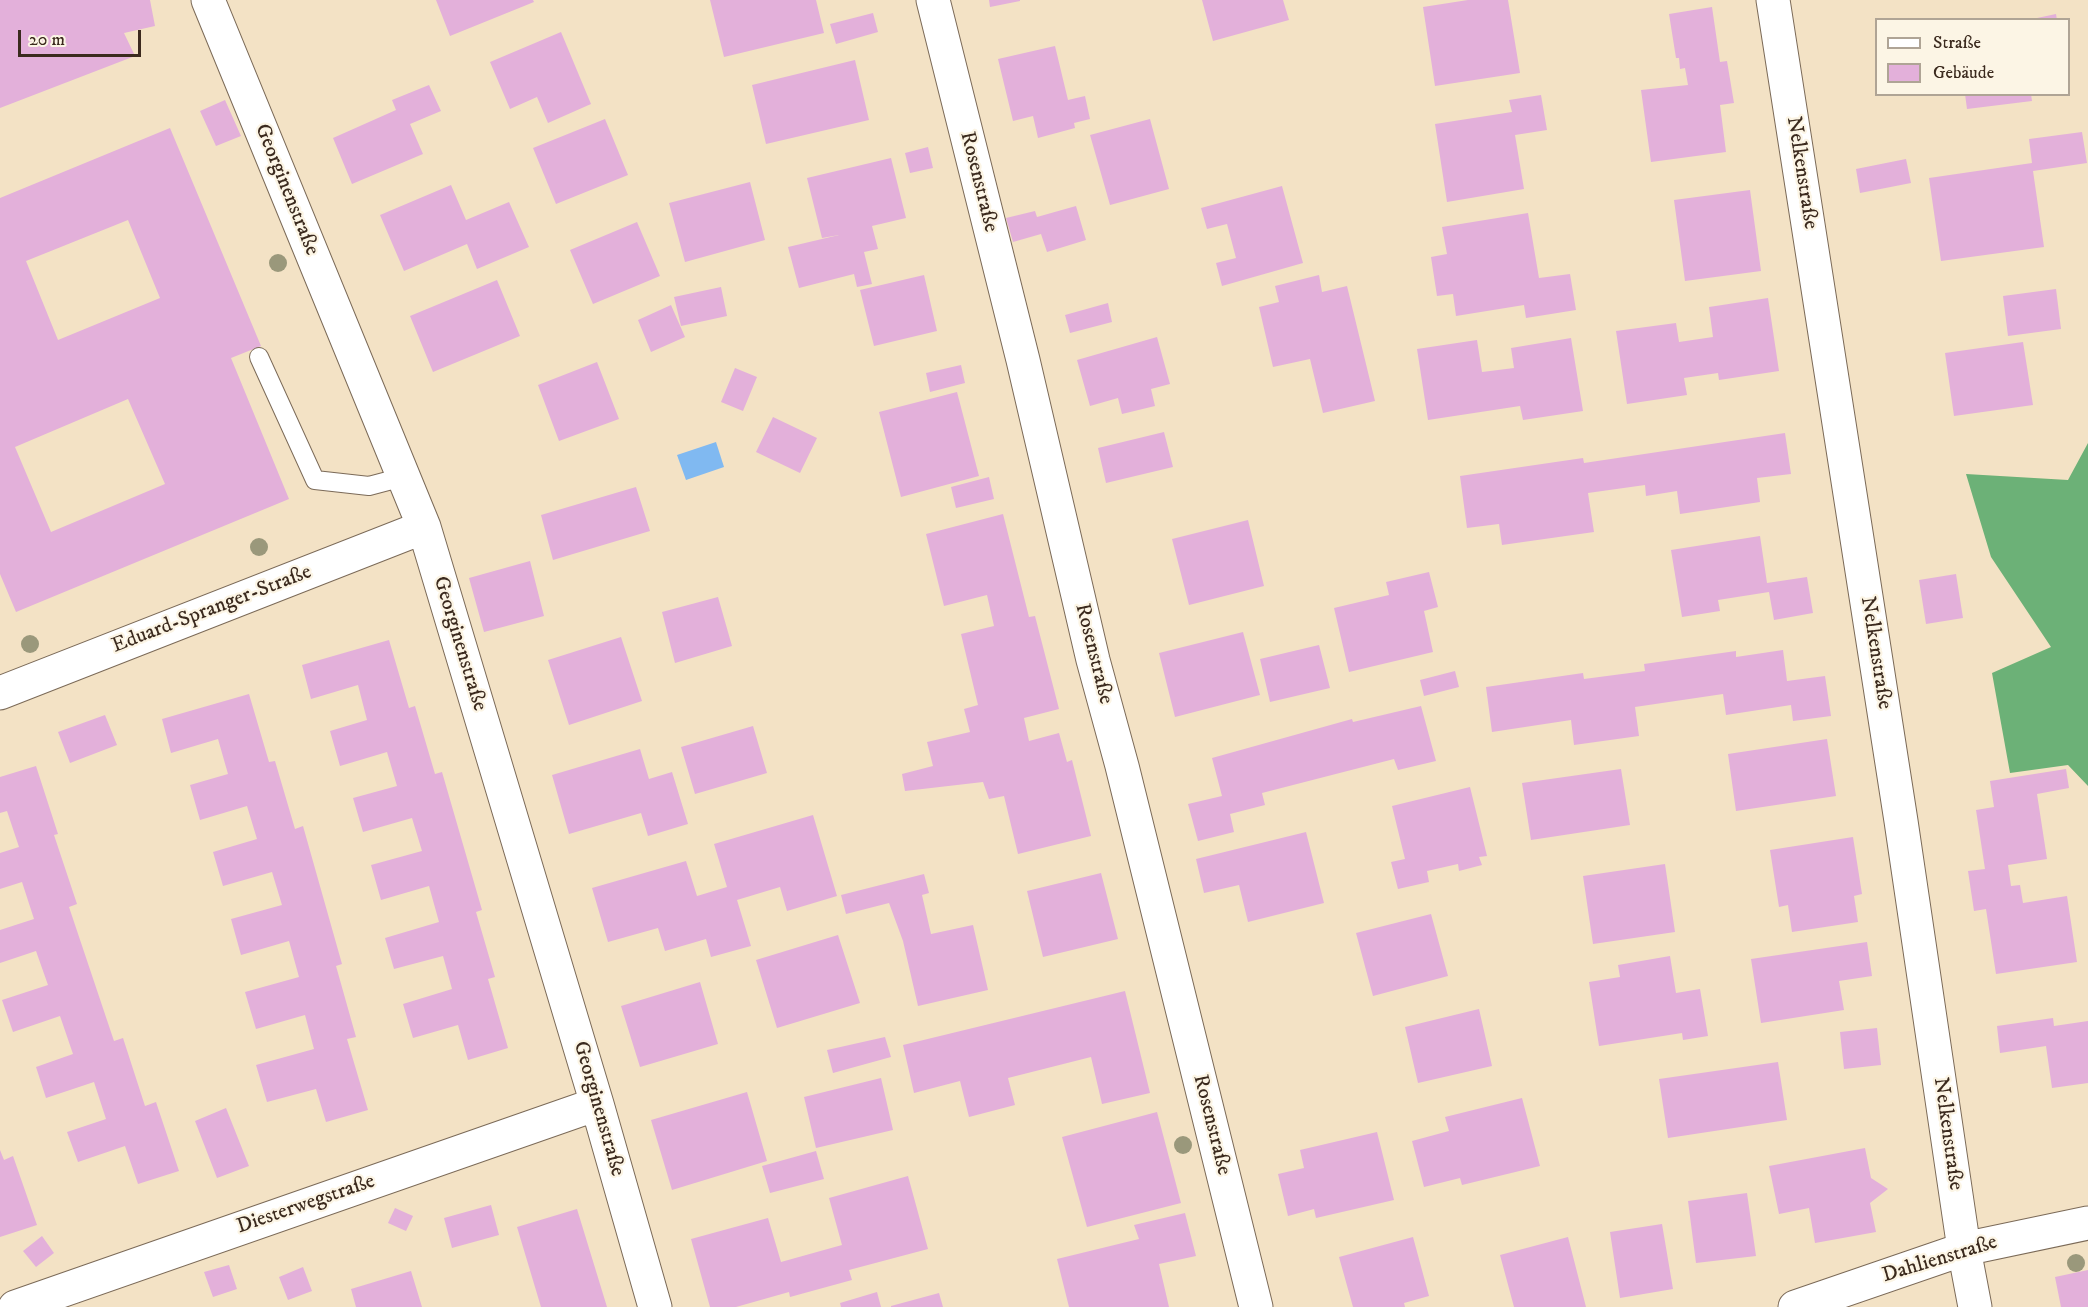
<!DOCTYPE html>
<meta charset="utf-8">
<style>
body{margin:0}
#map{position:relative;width:2088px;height:1307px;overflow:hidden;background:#f3e2c5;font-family:"IM FELL DW Pica",serif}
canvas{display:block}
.legend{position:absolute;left:1875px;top:18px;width:195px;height:78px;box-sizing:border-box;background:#fcf5e5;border:2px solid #afa495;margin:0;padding:8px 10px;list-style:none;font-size:18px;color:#3b2a1e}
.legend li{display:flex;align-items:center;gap:12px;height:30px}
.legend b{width:30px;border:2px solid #afa495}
.scale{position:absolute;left:18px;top:30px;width:123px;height:27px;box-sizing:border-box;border:3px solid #3b2a1e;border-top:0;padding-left:8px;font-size:18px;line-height:21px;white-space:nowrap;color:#3b2a1e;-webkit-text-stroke:4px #fcf5e5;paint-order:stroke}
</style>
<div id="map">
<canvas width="2088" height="1307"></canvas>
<ul class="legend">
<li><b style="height:8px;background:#fff"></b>Straße</li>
<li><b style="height:16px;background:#e3b0da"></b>Gebäude</li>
</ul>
<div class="scale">20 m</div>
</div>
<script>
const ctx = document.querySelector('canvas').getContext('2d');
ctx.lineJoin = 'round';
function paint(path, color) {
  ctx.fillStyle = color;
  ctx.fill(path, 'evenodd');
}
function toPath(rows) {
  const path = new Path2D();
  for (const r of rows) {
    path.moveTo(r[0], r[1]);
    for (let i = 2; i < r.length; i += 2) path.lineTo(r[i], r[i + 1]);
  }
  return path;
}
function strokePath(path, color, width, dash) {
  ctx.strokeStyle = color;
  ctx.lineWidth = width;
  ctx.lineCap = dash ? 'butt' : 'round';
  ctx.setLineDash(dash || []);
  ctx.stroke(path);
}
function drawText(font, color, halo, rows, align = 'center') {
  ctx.font = font + ' "IM FELL DW Pica",serif';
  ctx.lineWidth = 4.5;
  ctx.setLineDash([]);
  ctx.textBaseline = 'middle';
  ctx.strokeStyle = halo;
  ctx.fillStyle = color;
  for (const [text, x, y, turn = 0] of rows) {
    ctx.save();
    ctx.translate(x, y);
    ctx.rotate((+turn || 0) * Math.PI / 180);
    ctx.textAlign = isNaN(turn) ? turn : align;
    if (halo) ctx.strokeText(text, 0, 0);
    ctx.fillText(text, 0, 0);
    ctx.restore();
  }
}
paint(toPath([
 [2088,443,2088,786,2068,765,2010,773,1992,673,2051,647,1991,557,1966,474,2068,480]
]), '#6cb177');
paint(toPath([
 [716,442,724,467,686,480,677,455]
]), '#80b9f1');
paint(toPath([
 [0,0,150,0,155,26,124,33,135,56,0,108],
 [436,0,533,0,534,2,450,36],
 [710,0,816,0,824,33,724,57],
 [989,0,1020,0,1020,1,990,7],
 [1202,0,1283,0,1289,20,1213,41],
 [1468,0,1508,0,1520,73,1435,86,1423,7],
 [1712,7,1720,62,1727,61,1734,103,1720,105,1726,152,1651,162,1641,90,1688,85,1685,68,1680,69,1679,58,1676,58,1669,14],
 [873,13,878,32,836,44,830,24],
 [2056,14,2057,20,2037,20,2037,18],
 [561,32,591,104,548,123,537,97,510,109,490,62],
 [1055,46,1068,100,1085,96,1090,119,1074,123,1075,128,1038,138,1033,116,1013,121,998,59],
 [855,60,869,120,766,144,752,85],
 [429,85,441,111,410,124,423,154,352,184,333,138,396,110,392,100],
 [1965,94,2031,94,2032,101,1967,109],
 [1541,95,1547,130,1515,135,1524,189,1447,202,1435,124,1512,112,1509,100],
 [225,100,241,136,216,146,200,111],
 [605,119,628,175,556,204,533,148],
 [1150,119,1169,189,1110,205,1090,135],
 [170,128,261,346,231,358,289,499,16,612,0,574,0,198],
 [128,220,160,298,58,340,26,261],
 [128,399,165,484,51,532,15,447],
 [2082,132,2087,163,2033,171,2044,247,1941,261,1929,178,2032,163,2029,139],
 [928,147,933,168,910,173,905,153],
 [891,158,906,218,872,226,878,249,864,252,872,284,857,287,854,274,799,288,788,247,839,235,822,238,807,178],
 [1906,159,1911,183,1860,193,1856,169],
 [750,182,765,240,685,262,669,203],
 [451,185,466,220,509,202,529,247,477,269,467,244,404,271,380,215],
 [1282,186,1303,263,1222,286,1216,263,1236,258,1227,224,1207,229,1201,208],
 [1750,190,1761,271,1685,281,1674,200],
 [1076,206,1086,240,1047,252,1041,234,1013,242,1006,218,1035,211,1037,217],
 [1528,213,1539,278,1570,274,1576,310,1526,318,1524,305,1456,316,1453,294,1437,296,1431,257,1447,254,1442,227],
 [637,222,660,276,593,304,570,250],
 [924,275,937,331,874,346,860,290],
 [1319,275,1322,292,1347,286,1375,401,1323,413,1310,359,1273,367,1259,307,1279,302,1275,286],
 [497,280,520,336,433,372,410,316],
 [721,287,727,316,681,326,674,297],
 [2056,289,2061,329,2008,336,2003,296],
 [1768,298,1779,371,1719,380,1718,373,1684,378,1687,395,1627,404,1616,331,1676,323,1679,342,1713,337,1709,307],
 [1108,303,1112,322,1070,333,1065,315],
 [671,305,685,337,651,352,638,320],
 [1157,337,1170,384,1151,389,1155,406,1122,414,1118,398,1090,406,1077,360],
 [1571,338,1583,411,1523,420,1520,406,1428,420,1417,349,1477,340,1482,372,1514,368,1511,348],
 [2023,342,2033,405,1954,416,1945,353],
 [597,362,619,419,559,441,538,385],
 [961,365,965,383,930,392,926,373],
 [735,368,757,377,743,411,721,402],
 [957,392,979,476,901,497,879,412],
 [773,417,817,438,800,473,756,452],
 [1164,432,1173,467,1106,483,1098,448],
 [1785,433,1791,474,1757,478,1760,502,1680,514,1677,491,1646,496,1645,485,1588,493,1594,532,1502,545,1499,524,1467,528,1460,476,1583,458,1584,463],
 [989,477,994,499,956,508,951,487],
 [636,487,650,531,553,560,541,515],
 [1003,514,1029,617,1035,616,1059,709,1024,718,1029,741,1059,733,1067,762,1072,760,1091,836,1018,854,1004,796,989,799,983,782,905,791,902,774,933,766,927,742,970,732,964,709,978,705,961,634,994,626,987,595,944,606,926,534],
 [1248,520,1264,586,1189,605,1172,539],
 [1760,536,1767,583,1807,577,1813,613,1774,620,1769,592,1718,600,1720,611,1682,617,1671,550],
 [530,561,544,616,484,632,469,578],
 [1429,572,1438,607,1424,611,1433,652,1349,672,1334,608,1389,595,1386,582],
 [1956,574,1963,618,1926,624,1919,580],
 [718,597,732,646,675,663,662,612],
 [1243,632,1260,695,1175,717,1159,653],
 [621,637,642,701,569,725,548,660],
 [389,640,409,708,415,706,435,774,442,772,482,910,476,912,495,977,488,979,508,1048,468,1060,458,1025,413,1038,403,1004,452,989,443,956,394,969,385,938,439,922,429,886,381,900,371,865,422,851,412,818,363,832,353,798,397,786,387,752,340,766,330,731,367,720,358,685,311,699,302,665],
 [1319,645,1330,688,1270,702,1260,659],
 [1783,650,1787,681,1825,676,1831,716,1793,721,1791,705,1726,715,1723,694,1635,707,1639,736,1574,745,1571,720,1492,732,1486,687,1583,673,1584,679,1645,671,1644,664,1736,651,1736,657],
 [1455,671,1459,687,1424,696,1420,680],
 [249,694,269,762,275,761,295,829,303,826,342,964,336,966,356,1037,347,1039,368,1110,326,1122,316,1089,267,1102,256,1065,314,1049,305,1015,256,1029,245,992,299,977,289,941,241,955,231,919,282,905,272,872,223,886,213,852,257,839,247,806,200,820,190,785,228,774,218,739,171,753,162,719],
 [1421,706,1436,761,1398,770,1394,759,1262,793,1265,805,1230,814,1234,832,1198,841,1188,804,1222,796,1212,758,1352,719,1353,722],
 [105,715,117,745,70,763,58,732],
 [753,726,767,773,695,794,681,747],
 [1827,739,1836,796,1736,811,1728,754],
 [640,749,649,779,672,772,688,824,648,836,641,813,569,834,552,775],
 [36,766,58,834,54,835,77,904,69,907,114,1041,123,1038,145,1106,156,1102,179,1171,138,1184,125,1146,78,1162,67,1132,106,1119,94,1082,46,1098,36,1067,73,1054,60,1016,13,1032,2,1000,48,985,36,951,0,963,0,930,34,919,22,882,0,889,0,853,19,847,7,811,0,813,0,777],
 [1621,769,1630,825,1531,840,1522,783],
 [2066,769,2069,788,2037,794,2047,859,2008,865,2011,886,2020,885,2023,903,2067,896,2077,962,1996,974,1986,909,1974,911,1968,871,1985,869,1976,810,1994,807,1990,781],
 [1470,787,1487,856,1479,857,1482,865,1459,871,1458,864,1427,871,1429,882,1398,889,1391,862,1405,859,1392,806],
 [813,815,837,896,787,911,780,887,737,900,751,946,711,957,706,939,665,951,658,928,608,942,592,888,686,861,697,896,727,887,714,844],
 [1306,832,1324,903,1248,922,1239,885,1204,893,1196,859],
 [1853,837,1862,894,1854,896,1858,922,1792,932,1788,905,1779,907,1770,850],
 [1665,864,1675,932,1593,944,1583,876],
 [1101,873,1118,939,1043,957,1027,891],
 [924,874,929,893,922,895,931,934,973,925,988,990,918,1006,903,941,889,903,846,914,841,895],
 [1431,914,1448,976,1373,996,1356,933],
 [838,935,860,1003,777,1028,756,960],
 [1867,942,1872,976,1839,981,1844,1010,1761,1023,1751,959],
 [1670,956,1676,993,1700,989,1708,1036,1683,1040,1682,1033,1599,1046,1589,982,1620,977,1618,965],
 [700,982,718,1044,640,1067,621,1006],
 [1125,991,1150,1093,1102,1104,1091,1057,1008,1078,1015,1105,969,1117,960,1081,914,1093,903,1045],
 [1479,1009,1492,1066,1418,1083,1405,1027],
 [2053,1018,2054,1026,2088,1021,2088,1083,2052,1088,2046,1046,2000,1053,1997,1026],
 [1877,1028,1881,1065,1844,1069,1840,1032],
 [885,1037,891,1057,833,1073,827,1050],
 [1778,1062,1787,1120,1668,1138,1659,1079],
 [881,1078,893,1130,816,1148,804,1097],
 [747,1092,767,1161,672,1190,651,1120],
 [1522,1098,1540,1166,1462,1185,1460,1178,1424,1187,1412,1141,1449,1131,1445,1117],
 [226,1108,249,1166,217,1178,195,1121],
 [1157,1112,1181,1203,1087,1227,1062,1137],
 [1377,1132,1394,1200,1316,1218,1314,1209,1288,1216,1278,1174,1304,1168,1300,1150],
 [1865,1148,1871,1178,1888,1189,1870,1203,1876,1232,1815,1243,1809,1208,1779,1214,1769,1166],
 [0,1150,4,1160,13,1156,37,1225,0,1237],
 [816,1151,824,1179,770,1193,762,1166],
 [908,1176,928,1249,849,1270,852,1280,790,1297,789,1292,736,1307,710,1307,691,1239,768,1218,781,1262,842,1245,829,1198],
 [1747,1193,1756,1256,1696,1263,1688,1201],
 [491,1205,499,1235,452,1248,444,1218],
 [395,1208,413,1216,406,1231,388,1223],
 [577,1209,607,1307,541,1307,517,1227],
 [1185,1213,1196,1256,1159,1264,1169,1307,1069,1307,1057,1259,1139,1239,1134,1225],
 [1662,1224,1673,1289,1620,1298,1610,1232],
 [42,1236,54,1253,36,1267,23,1251],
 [1413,1237,1429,1296,1404,1303,1405,1307,1353,1307,1339,1257],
 [1568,1237,1586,1307,1514,1307,1500,1255],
 [229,1265,237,1289,213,1297,204,1272],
 [303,1267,312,1291,288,1300,279,1277],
 [2088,1270,2088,1307,2061,1307,2055,1277],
 [411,1271,422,1307,356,1307,351,1289],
 [877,1292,881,1307,841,1307,840,1303],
 [939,1293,943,1307,891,1307,891,1306]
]), '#e3b0da');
const lane = toPath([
 [259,357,315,480,369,486,403,477]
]);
const street = toPath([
 [208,0,424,527,597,1104,655,1307],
 [933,0,1023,360,1093,660,1122,766,1256,1307],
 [1773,0,1901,821,1964,1249,1975,1307],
 [0,693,424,527],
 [15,1307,597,1104],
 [1795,1307,1964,1249,2088,1223]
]);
strokePath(lane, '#7b6a58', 20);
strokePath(street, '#7b6a58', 35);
strokePath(lane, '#fff', 18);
strokePath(street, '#fff', 33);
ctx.fillStyle = '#9a987b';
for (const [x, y] of [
 [278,263],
 [259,547],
 [30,644],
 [1183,1145],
 [2076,1263]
]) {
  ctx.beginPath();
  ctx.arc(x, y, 9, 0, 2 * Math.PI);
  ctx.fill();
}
drawText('21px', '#3b2a1e', '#fcf5e5', [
 ["Nelkenstraße",1801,173,81],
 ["Rosenstraße",978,182,76],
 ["Georginenstraße",286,190,68],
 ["Eduard-Spranger-Straße",212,610,-21],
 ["Georginenstraße",459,644,73],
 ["Nelkenstraße",1875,653,81],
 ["Rosenstraße",1093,654,76],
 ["Georginenstraße",598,1109,74],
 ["Rosenstraße",1211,1125,76],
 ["Nelkenstraße",1947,1134,82],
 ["Diesterwegstraße",306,1205,-19],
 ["Dahlienstraße",1940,1260,-17]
]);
</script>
